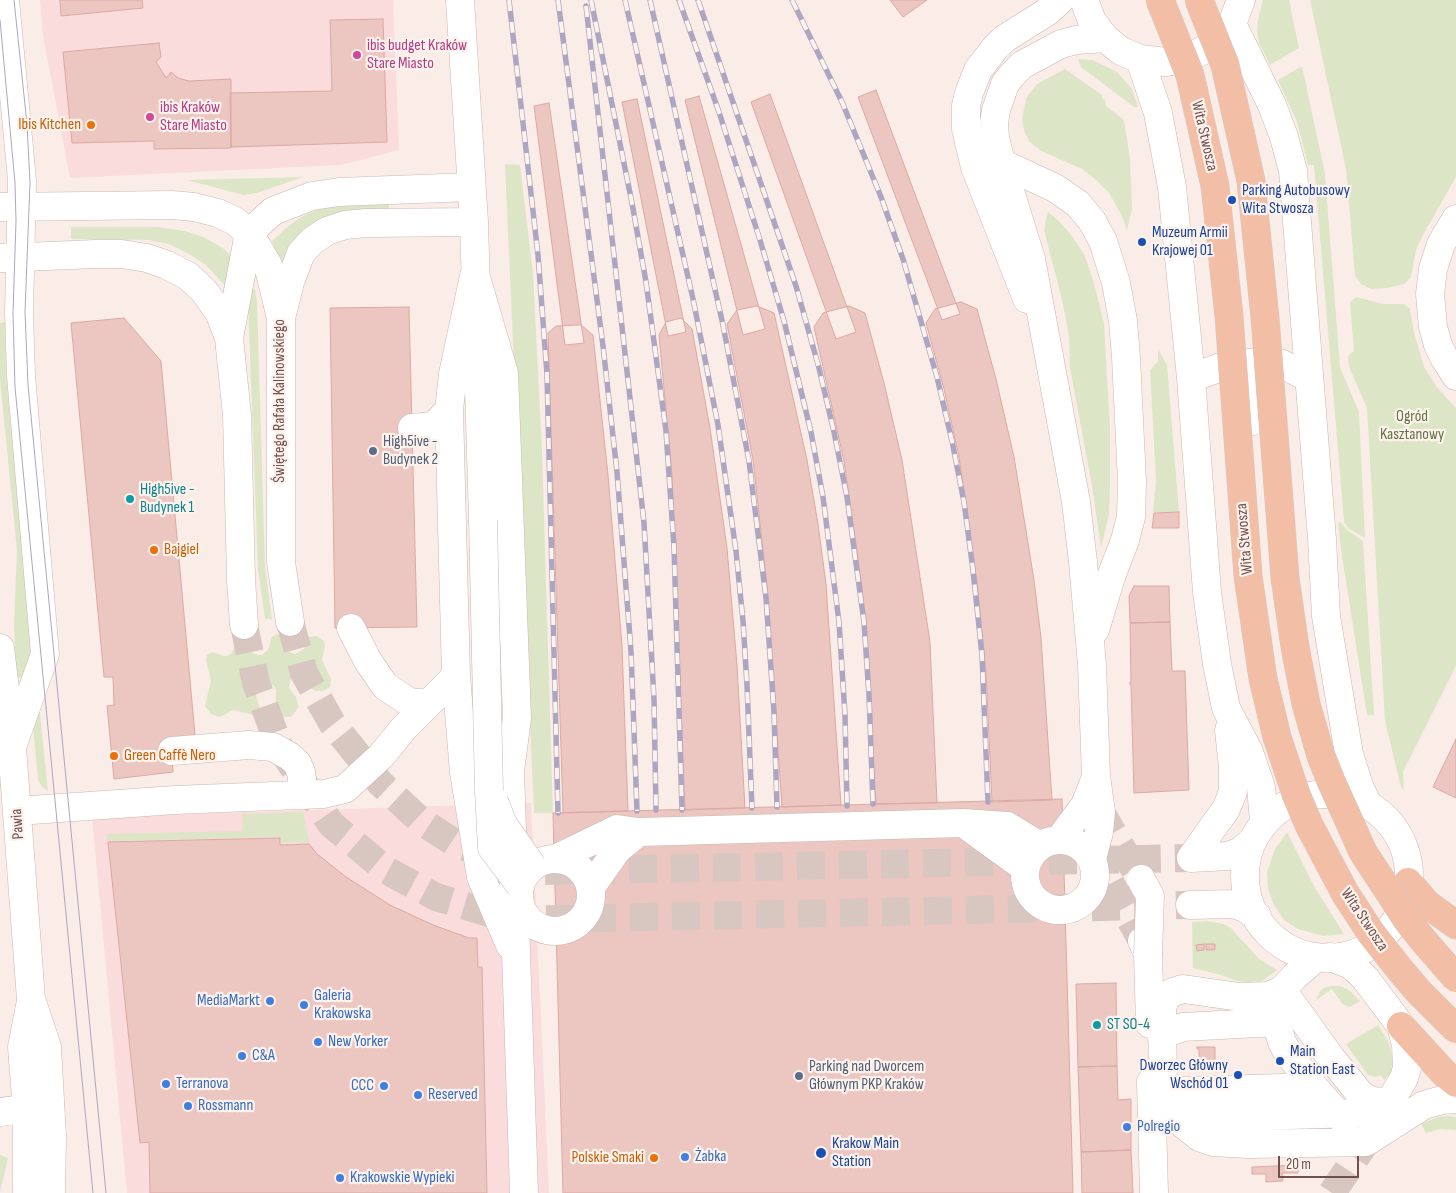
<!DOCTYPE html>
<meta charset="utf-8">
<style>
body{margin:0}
#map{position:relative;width:1456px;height:1193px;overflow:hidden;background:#faede7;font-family:"Sofia Sans Condensed",sans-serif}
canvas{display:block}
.scale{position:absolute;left:1278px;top:1156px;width:81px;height:22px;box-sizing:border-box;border:2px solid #71504e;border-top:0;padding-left:6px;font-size:15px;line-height:18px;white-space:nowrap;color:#71504e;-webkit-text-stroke:4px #fdf2ec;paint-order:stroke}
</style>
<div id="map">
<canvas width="1456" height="1193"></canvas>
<div class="scale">20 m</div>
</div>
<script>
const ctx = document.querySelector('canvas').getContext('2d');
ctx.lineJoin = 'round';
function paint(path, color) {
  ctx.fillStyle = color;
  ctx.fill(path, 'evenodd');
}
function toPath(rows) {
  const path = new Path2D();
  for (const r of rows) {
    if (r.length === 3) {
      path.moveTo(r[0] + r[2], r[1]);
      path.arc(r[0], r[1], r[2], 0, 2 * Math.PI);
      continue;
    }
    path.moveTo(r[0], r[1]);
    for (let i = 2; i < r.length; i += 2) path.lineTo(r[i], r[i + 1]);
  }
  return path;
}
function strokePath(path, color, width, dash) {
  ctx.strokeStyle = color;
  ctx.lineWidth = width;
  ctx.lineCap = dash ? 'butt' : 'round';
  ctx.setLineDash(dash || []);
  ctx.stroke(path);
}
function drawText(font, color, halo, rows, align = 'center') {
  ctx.font = font + ' "Sofia Sans Condensed",sans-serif';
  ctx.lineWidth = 4.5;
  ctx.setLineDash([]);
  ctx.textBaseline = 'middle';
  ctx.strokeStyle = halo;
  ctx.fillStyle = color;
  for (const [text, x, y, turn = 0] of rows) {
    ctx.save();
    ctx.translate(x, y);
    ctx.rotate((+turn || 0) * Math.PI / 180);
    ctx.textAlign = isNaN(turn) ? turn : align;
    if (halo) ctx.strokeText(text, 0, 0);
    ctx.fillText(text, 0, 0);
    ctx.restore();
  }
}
paint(toPath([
 [40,0,393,0,399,150,341,165,70,178,43,35],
 [531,803,549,1193,127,1193,92,817]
]), '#f9dcdb');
paint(toPath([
 [1263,0,1289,0,1299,48,1270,65,1259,43,1257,32,1258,19],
 [1310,0,1456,0,1456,177,1423,235,1416,250,1411,277,1404,284,1387,288,1371,289,1361,284,1355,276,1346,169],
 [1078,59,1093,60,1117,72,1132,89,1138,107,1134,107,1081,67],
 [1302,66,1325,174,1340,367,1359,412,1365,538,1349,529,1344,522,1314,165,1308,165,1297,122,1278,80],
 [1065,69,1102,95,1102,98,1105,100,1106,106,1123,119,1124,121,1130,158,1132,210,1127,230,1122,216,1109,193,1095,179,1082,169,1041,151,1030,142,1025,133,1022,120,1026,98,1037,84],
 [505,164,520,165,533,274,542,449,553,813,534,813],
 [303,177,257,193,243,195,187,180],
 [389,203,389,212,281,264,272,241,286,228,301,217,323,207,338,205],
 [1048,212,1058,220,1072,236,1085,256,1094,283,1104,323,1110,429,1110,488,1109,514,1101,548,1092,486,1070,368,1069,337,1063,304,1044,230],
 [71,227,157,227,185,231,206,238,224,249,235,260,228,289,206,265,189,254,169,244,148,240,71,239],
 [252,287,255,290,257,301,265,568,272,619,265,619,258,569,248,300],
 [1356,297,1383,304,1404,304,1410,309,1414,332,1424,367,1436,386,1456,408,1456,666,1403,772,1404,790,1401,787,1385,721,1367,408,1349,367,1348,356,1354,351,1350,302],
 [5,322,6,375,32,643,32,657,23,677,19,678,16,676,16,671,14,625,17,551,0,379,0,323],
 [1158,349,1167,365,1179,512,1153,512,1156,479,1150,370,1158,361],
 [1340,522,1347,530,1363,541,1374,715,1367,715,1342,556,1338,523],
 [277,634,282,636,284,638,287,651,295,654,304,649,305,641,308,637,317,636,324,641,325,647,322,660,331,679,330,687,323,691,315,691,312,689,307,677,301,674,293,676,290,681,289,688,296,697,299,707,291,717,282,717,276,712,276,690,274,686,269,683,261,684,255,692,260,709,257,713,253,715,233,710,220,717,211,714,205,706,211,681,206,661,207,655,213,652,223,656,227,656,232,653,237,636,246,635,252,653,258,655,262,655,268,650,272,637],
 [38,695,48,791,41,786,38,779,33,728],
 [303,812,309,842,280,843,280,837,107,841,107,834,242,831,243,814],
 [1287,832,1314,886,1344,934,1323,936,1298,929,1284,920,1274,905,1268,889,1267,872,1275,849],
 [1207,921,1224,924,1232,929,1259,959,1277,970,1262,981,1248,982,1238,981,1217,974,1193,968,1192,922],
 [1332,986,1339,986,1348,989,1360,1001,1350,1007,1343,1005,1332,989,1315,1001,1321,990,1326,987],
 [1378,1025,1388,1041,1393,1058,1391,1072,1384,1080,1381,1075,1375,1077,1368,1075,1346,1044],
 [1449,1116,1456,1117,1456,1130,1440,1129,1426,1133,1421,1124,1438,1117],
 [0,1155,8,1158,0,1192]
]), '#dce6c6');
const building = toPath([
 [60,0,142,0,143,8,61,16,60,0],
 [890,0,927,0,903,17,890,0],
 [383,19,387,142,231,147,230,93,332,91,330,20,383,19],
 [159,43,161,57,156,62,166,78,171,72,178,78,189,81,231,79,231,148,154,149,154,141,72,143,63,52,159,43],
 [876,90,960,314,942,320,858,97,876,90],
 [770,94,856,332,836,339,751,102,770,94],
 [699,96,765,329,743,335,685,100,699,96],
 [637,99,686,332,668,336,622,102,637,99],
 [549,103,584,343,565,345,534,106,549,103],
 [961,302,977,309,996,379,1014,457,1034,580,1041,638,1052,800,992,802,986,673,977,582,959,457,944,389,926,323,935,309,961,302],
 [757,306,774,313,807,460,818,524,826,584,841,805,782,807,767,586,753,460,727,324,737,310,757,306],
 [849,306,865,313,884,383,902,460,930,642,937,803,876,804,862,587,844,461,814,327,823,313,849,306],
 [409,307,417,627,335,628,330,308,409,307],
 [124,318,161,361,195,735,171,740,173,772,114,779,107,706,114,705,113,677,104,677,71,323,124,318],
 [681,318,692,329,710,428,727,548,737,665,745,808,685,810,672,475,659,335,666,322,681,318],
 [581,325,593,335,608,475,622,646,628,811,563,813,548,333,556,326,581,325],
 [1179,512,1179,528,1152,528,1154,513,1179,512],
 [1134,586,1169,586,1170,622,1130,623,1129,596,1134,586],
 [1170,622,1172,671,1185,671,1189,790,1134,793,1131,685,1130,685,1130,682,1131,682,1130,623,1170,622],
 [1456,739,1456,798,1433,787,1456,739],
 [1062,799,1073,1193,563,1193,553,813,1062,799],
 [280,838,280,845,309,844,317,854,346,877,390,905,433,925,469,938,477,938,478,967,482,967,487,1193,150,1193,149,1142,140,1143,108,842,280,838],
 [1204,944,1204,950,1197,951,1196,945,1204,944],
 [1206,944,1215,944,1215,950,1206,950,1206,944],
 [1116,983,1117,1066,1078,1067,1076,984,1116,983],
 [1197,1047,1215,1047,1215,1064,1197,1065,1197,1063,1199,1063,1199,1049,1197,1049,1197,1047],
 [1117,1066,1118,1100,1131,1099,1131,1150,1081,1152,1078,1067,1117,1066],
 [1131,1150,1133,1193,1082,1193,1081,1152,1131,1150],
 [1298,1165,1298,1173,1282,1173,1283,1181,1266,1182,1266,1174,1252,1174,1252,1167,1298,1165]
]);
paint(building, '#ecc6c1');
strokePath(building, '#dda8a3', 1);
strokePath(toPath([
 [290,622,304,673,332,723,380,783,421,821,458,845,540,871,1191,858],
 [244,625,256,683,279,746,331,824,386,870,436,897,512,920,1190,905],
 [1099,809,1136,872],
 [1098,845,1097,858,1142,941],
 [1332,1193,1366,1142]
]), '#d8c6c1', 28, [28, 14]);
const minor = toPath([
 [5,0,22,180,19,313,21,376,45,654,12,747],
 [460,0,474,222,483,520],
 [1084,0,1092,21,1105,38,1121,51,1140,59,1166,62,1191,57,1214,44,1232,24,1241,0],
 [1232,24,1272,105,1284,137,1293,171,1322,539,1326,616,1349,754,1359,786,1368,805],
 [1140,59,1158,113,1172,187,1191,378,1207,592,1217,664,1226,708,1249,752,1261,787,1264,821],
 [969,143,982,154,1055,188,1078,204,1092,221,1103,241,1116,283,1123,321,1126,357,1132,482,1131,517,1125,540,1111,577,1095,630],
 [0,207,172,205,194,207,218,213,235,221,249,233,268,265,281,318,281,562,290,622],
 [1456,219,1441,244,1433,269,1430,294,1433,327,1438,345,1445,359,1456,376],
 [0,258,96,254,122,254,147,258,167,265,188,276,204,291,219,312,229,338,237,415,241,579,244,625],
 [475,274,504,373,517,718,510,771,524,1193],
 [474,276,453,374,449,410,456,676,464,772,481,877,510,945],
 [1027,299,975,167,966,129,966,106,969,93,978,70,995,48,1004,39,1047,12,1060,0],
 [282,314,290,282,301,253,312,241,327,231,345,225,366,223,474,222],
 [229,338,249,233,273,211,312,196,339,192,471,187],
 [1248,363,1253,421],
 [1191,378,1224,366,1248,363,1280,363,1309,378],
 [412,428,434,426,449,410],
 [351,628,368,661,385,686,409,702,427,704],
 [0,648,12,747,31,999,47,1047,52,1136,51,1193],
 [172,751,249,745,273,747,289,756,297,763,301,772,304,795],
 [1327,876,82],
 [17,811,175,800,324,794,345,789,381,756,404,728,456,676],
 [963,823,1025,868],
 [1060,875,35],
 [1059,840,1085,805,1096,777],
 [1191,858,1226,809,1233,792,1233,767,1229,730],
 [1191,858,1228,856,1241,851,1251,842],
 [555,895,36],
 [555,859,617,829,639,832,963,823,1007,826,1040,846],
 [1092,859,1099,832,1101,812,1096,776,1092,665,1083,562,1076,502,1031,259,1001,162,995,138,994,123,996,110,1005,84,1012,75,1022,65,1061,44,1076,40,1105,38],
 [591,887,617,850,639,832],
 [1190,905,1234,904,1245,908,1257,916],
 [1142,941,1148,954,1150,1024],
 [1317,957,1295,976,1282,990,1268,996,1240,997,1183,989,1173,992,1167,996,1162,1007,1163,1089,1166,1103,1172,1115,1199,1137,1213,1142,1249,1144,1366,1142,1424,1105,1442,1100,1456,1099],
 [1330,957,1351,965,1365,978,1401,1026,1406,1045,1407,1068,1404,1078,1369,1137],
 [1282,990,1276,1008,1276,1022,1282,1042,1288,1053,1314,1087,1345,1122],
 [1282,990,1331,1058,1361,1095,1372,1101,1385,1102],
 [1162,1038,1169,1032,1183,1027,1276,1022],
 [1151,1082,1154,1193],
 [1163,1089,1186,1091,1314,1087],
 [0,1112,45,1106],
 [1172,1115,1189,1118,1356,1113,1368,1110,1392,1098],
 [27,1193,27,1109,22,1047,31,1001]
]);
const major = toPath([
 [1408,882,1427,904,1456,925],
 [1401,1026,1445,1074,1456,1083]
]);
strokePath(minor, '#cdb5b1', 29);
strokePath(major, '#d4caca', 29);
strokePath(minor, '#fff', 28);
strokePath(major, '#f2bfa6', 28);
strokePath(toPath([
 [14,0,27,124,30,182,25,312,28,385,106,1193],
 [0,20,15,183,16,221,13,313,15,387,93,1193]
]), '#ada6c2', 1);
const rail = toPath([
 [509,0,538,255,547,374,558,813],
 [558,0,603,346,617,472,631,651,637,811],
 [591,0,632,203,646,282,666,431,674,547,682,810],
 [625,0,693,299,718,425,736,551,743,621,747,685,752,808],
 [650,0,723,325,749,461,766,598,774,712,777,807],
 [679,0,719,112,760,240,784,321,811,432,823,497,839,622,845,715,847,806],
 [698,0,796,286,819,368,834,432,847,497,864,622,869,695,873,804],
 [792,0,842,102,881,197,903,259,937,377,952,441,964,502,973,570,982,655,988,802],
 [586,6,644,523,654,699,656,810]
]);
strokePath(rail, '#ada6c2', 5.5);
strokePath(rail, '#fdf2ec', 4, [11]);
const minorBridge = toPath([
 [483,520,489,791,492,848,520,885],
 [494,801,503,824,532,866],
 [1141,879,1150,896,1148,954]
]);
const majorBridge = toPath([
 [1160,0,1190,75,1215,186,1229,316,1248,576,1263,679,1277,737,1296,794,1309,825,1345,893,1371,933,1401,971,1419,992,1456,1029],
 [1199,0,1225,65,1251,181,1265,318,1285,578,1295,647,1306,704,1321,756,1331,781,1363,852,1408,921,1423,940,1456,978]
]);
strokePath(minorBridge, '#cdb5b1', 29, []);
strokePath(majorBridge, '#d4caca', 29, []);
strokePath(minorBridge, '#fff', 28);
strokePath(majorBridge, '#f2bfa6', 28);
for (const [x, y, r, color] of [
 [357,55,5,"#d1479c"],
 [150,117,5,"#d1479c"],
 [91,125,5,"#e8710a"],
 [1232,200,5,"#1a4fb4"],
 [1142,242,5,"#1a4fb4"],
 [373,451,5,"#5c6f8a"],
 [130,499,5,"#0f9aa8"],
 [154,550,5,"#e8710a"],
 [114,756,5,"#e8710a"],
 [270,1001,5,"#3f7fe0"],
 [304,1005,5,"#3f7fe0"],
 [1097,1025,5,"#0f9aa8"],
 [318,1042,5,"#3f7fe0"],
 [242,1056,5,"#3f7fe0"],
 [1280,1061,5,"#1a4fb4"],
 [1238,1075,5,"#1a4fb4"],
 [799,1076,5,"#5c6f8a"],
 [166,1084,5,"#3f7fe0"],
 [384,1086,5,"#3f7fe0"],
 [418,1095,5,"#3f7fe0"],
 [188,1106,5,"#3f7fe0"],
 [1127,1127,5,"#3f7fe0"],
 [821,1153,6,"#1a4fb4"],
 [685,1157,5,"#3f7fe0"],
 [654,1158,5,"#e8710a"],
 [340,1178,5,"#3f7fe0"]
]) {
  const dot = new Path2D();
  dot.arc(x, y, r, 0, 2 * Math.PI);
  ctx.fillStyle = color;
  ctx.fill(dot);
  strokePath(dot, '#fdf2ec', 2);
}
drawText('16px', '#b23c85', '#fdf2ec', [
 ["ibis budget Kraków",367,46],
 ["Stare Miasto",367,64],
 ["ibis Kraków",160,108],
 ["Stare Miasto",160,126]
], 'left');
drawText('16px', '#c56008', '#fdf2ec', [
 ["Ibis Kitchen",81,125],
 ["Bajgiel",164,550,"left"],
 ["Green Caffè Nero",124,756,"left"],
 ["Polskie Smaki",644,1158]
], 'right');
drawText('16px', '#71504e', '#fdf2ec', [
 ["Wita Stwosza",1204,136,77],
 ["Świętego Rafała Kalinowskiego",280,401,-90],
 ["Wita Stwosza",1245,539,-95],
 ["Pawia",18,824,-94],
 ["Wita Stwosza",1364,920,56]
]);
drawText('16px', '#164399', '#fdf2ec', [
 ["Parking Autobusowy",1242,191],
 ["Wita Stwosza",1242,209],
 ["Muzeum Armii",1152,233],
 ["Krajowej 01",1152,251],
 ["Main",1290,1052],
 ["Station East",1290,1070],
 ["Dworzec Główny",1228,1066,"right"],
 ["Wschód 01",1228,1084,"right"],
 ["Krakow Main",832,1144],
 ["Station",832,1162]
], 'left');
drawText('16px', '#627547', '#fdf2ec', [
 ["Ogród",1412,417],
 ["Kasztanowy",1412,435]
]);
drawText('16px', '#4e5e75', '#fdf2ec', [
 ["High5ive -",383,442],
 ["Budynek 2",383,460],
 ["Parking nad Dworcem",809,1067],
 ["Głównym PKP Kraków",809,1085]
], 'left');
drawText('16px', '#0d838f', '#fdf2ec', [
 ["High5ive -",140,490],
 ["Budynek 1",140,508],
 ["ST SO-4",1107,1025]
], 'left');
drawText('16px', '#366cbe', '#fdf2ec', [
 ["Galeria",314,996],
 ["Krakowska",314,1014],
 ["MediaMarkt",260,1001,"right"],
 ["New Yorker",328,1042],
 ["C&A",252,1056],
 ["Terranova",176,1084],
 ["CCC",374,1086,"right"],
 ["Reserved",428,1095],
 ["Rossmann",198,1106],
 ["Polregio",1137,1127],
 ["Żabka",695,1157],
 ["Krakowskie Wypieki",350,1178]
], 'left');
</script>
